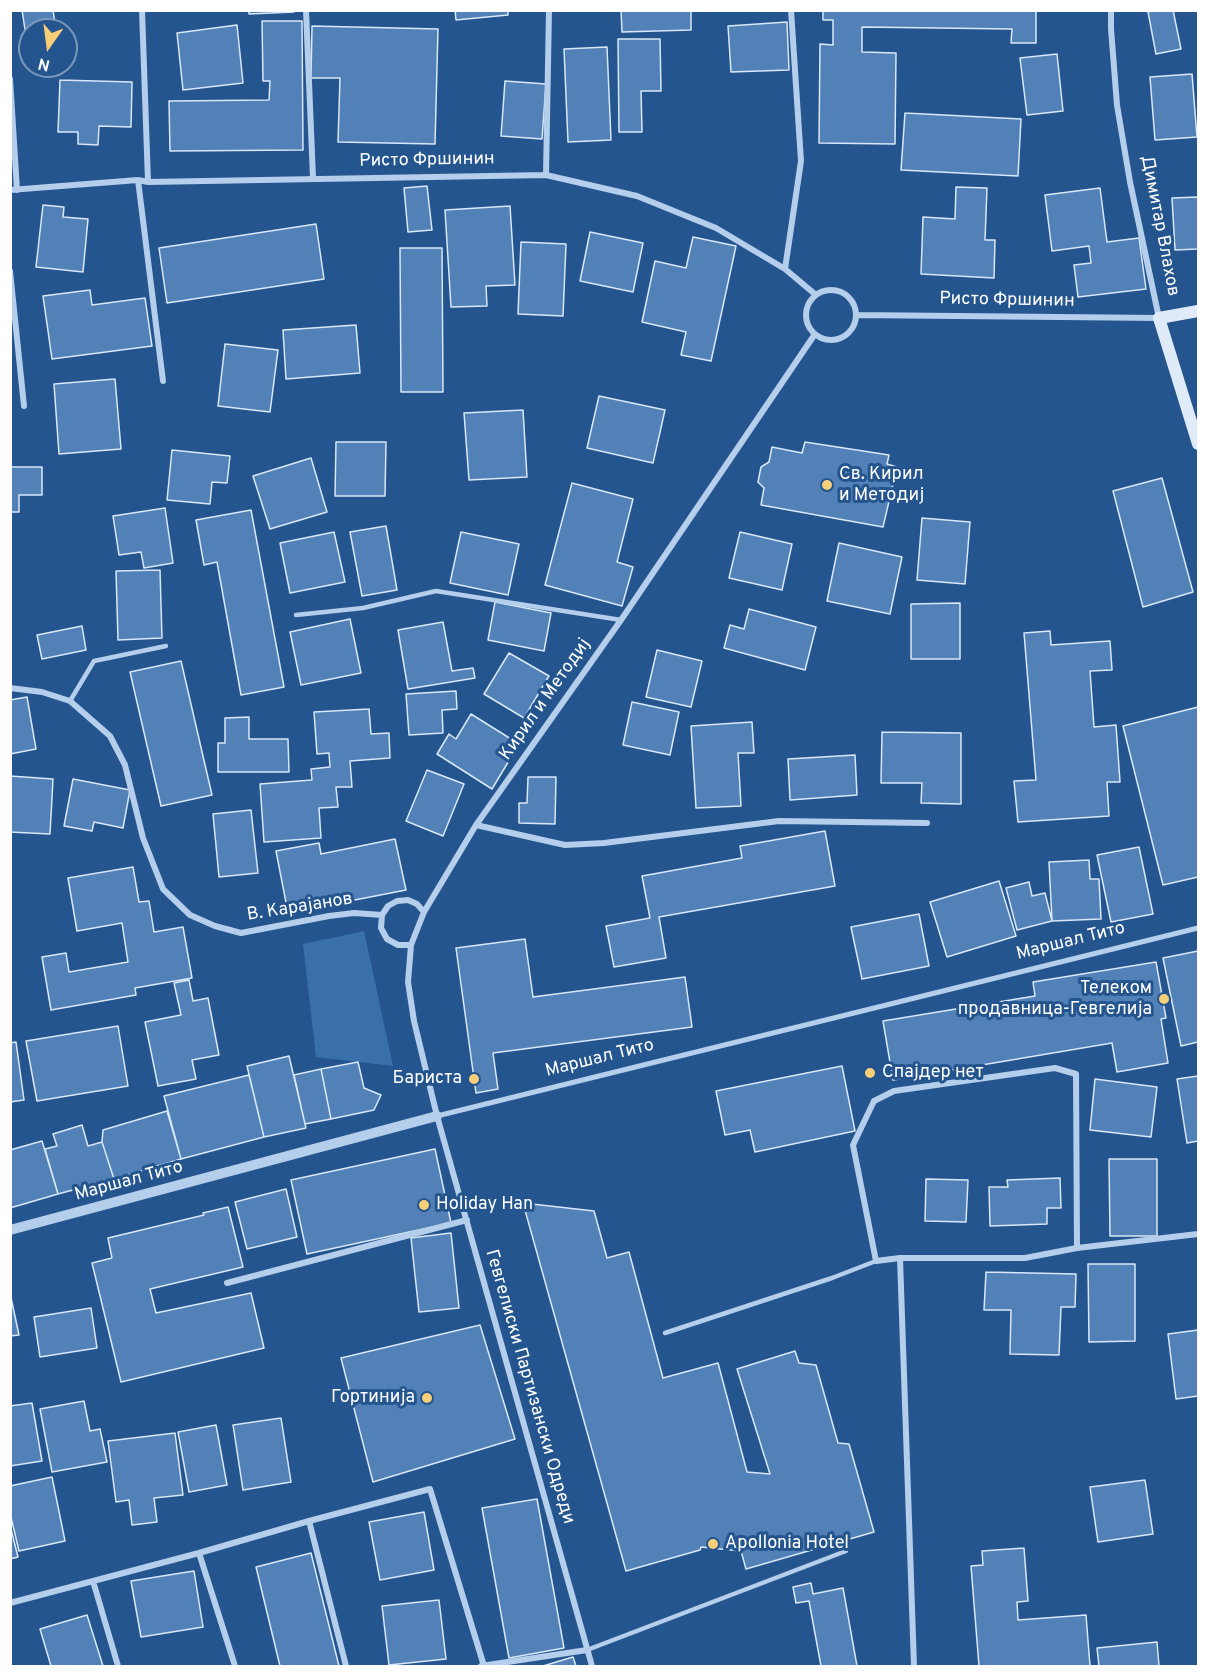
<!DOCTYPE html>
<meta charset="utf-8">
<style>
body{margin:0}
#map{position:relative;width:1209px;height:1677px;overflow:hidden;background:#24558e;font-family:Overpass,sans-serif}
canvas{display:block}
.frame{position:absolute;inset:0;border:12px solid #fff;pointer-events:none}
.north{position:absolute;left:18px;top:18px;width:60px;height:60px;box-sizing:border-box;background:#24558e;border:2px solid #7c99bb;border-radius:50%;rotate:194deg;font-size:16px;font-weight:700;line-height:24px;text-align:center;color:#fff}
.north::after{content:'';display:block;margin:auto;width:21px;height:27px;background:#f6cf78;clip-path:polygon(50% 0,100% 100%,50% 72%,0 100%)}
</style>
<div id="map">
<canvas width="1209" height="1677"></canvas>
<div class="frame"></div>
<div class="north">N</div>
</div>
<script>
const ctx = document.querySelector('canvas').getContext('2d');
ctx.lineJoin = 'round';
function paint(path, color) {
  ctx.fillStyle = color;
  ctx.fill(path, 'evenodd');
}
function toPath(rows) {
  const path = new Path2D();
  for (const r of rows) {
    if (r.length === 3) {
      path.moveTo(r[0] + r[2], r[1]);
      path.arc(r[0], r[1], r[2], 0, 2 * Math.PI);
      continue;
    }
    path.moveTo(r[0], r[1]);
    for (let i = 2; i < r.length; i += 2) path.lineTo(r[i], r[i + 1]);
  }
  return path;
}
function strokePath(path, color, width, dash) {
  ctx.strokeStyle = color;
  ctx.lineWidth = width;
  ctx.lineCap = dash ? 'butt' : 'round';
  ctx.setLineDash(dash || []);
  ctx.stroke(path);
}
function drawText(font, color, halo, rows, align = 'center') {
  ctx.font = font + ' Overpass,sans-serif';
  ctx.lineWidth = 6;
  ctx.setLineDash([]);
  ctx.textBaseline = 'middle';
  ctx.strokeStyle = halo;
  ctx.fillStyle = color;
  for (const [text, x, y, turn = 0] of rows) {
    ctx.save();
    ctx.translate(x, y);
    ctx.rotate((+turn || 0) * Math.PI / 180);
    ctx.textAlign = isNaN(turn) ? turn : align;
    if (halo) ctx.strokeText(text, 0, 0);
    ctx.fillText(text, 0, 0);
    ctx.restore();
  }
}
paint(toPath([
 [364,931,393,1066,316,1057,303,944]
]), '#396fab');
const building = toPath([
 [22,10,53,10,56,30,30,30,30,35,26,36,22,10],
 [249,10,294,10,294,12,249,14,249,10],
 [455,10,508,10,508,15,456,20,455,10],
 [621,10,691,10,691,30,622,32,621,10],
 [823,10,1036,10,1036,43,1011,43,1012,29,862,27,862,52,896,53,895,144,819,143,820,44,833,45,833,20,823,20,823,10],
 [1156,10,1173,10,1181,49,1156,54,1148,12,1156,10],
 [262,21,302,21,303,150,170,151,169,101,269,100,270,81,263,81,262,21],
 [787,22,789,70,731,72,728,26,787,22],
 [237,25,243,83,183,90,177,33,237,25],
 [312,26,438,29,435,144,338,142,340,78,311,78,312,26],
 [618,39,660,39,661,91,641,91,642,132,619,132,618,39],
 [607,47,611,140,568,142,564,49,607,47],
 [1057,54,1063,111,1027,115,1020,58,1057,54],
 [1192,74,1197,137,1155,140,1150,77,1192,74],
 [60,80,132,82,131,127,99,126,98,145,78,144,78,132,58,132,60,80],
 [505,81,546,84,542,139,501,136,505,81],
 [905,113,1021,119,1018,176,901,170,905,113],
 [427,186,432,230,408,232,404,188,427,186],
 [956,187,987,188,985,240,995,240,994,278,921,274,923,217,955,219,956,187],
 [1100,188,1107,242,1139,238,1146,289,1078,297,1074,265,1091,263,1089,246,1052,251,1045,195,1100,188],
 [1198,197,1198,249,1175,250,1172,198,1198,197],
 [43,205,64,207,63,217,88,219,83,272,36,267,43,205],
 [510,206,515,285,486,286,487,306,451,307,445,210,510,206],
 [316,224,324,279,167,303,159,248,316,224],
 [590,232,643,243,633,292,580,281,590,232],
 [693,237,736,246,711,361,681,355,686,332,642,322,655,261,686,268,693,237],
 [521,242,566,244,563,316,518,314,521,242],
 [400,248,442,248,443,392,401,392,400,248],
 [90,290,92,305,145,298,152,346,52,359,43,296,90,290],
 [356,325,360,373,286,379,283,330,356,325],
 [225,344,278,350,270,412,218,406,225,344],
 [115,379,121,449,59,454,54,384,115,379],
 [599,396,665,410,653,463,587,448,599,396],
 [523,410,527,477,469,480,464,413,523,410],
 [336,442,386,442,385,496,335,496,336,442],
 [805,442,889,455,887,464,897,467,883,527,761,505,764,488,758,482,761,467,769,462,772,447,802,453,805,442],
 [172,450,230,456,227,483,212,482,210,504,167,500,172,450],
 [311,458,327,512,270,529,253,476,311,458],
 [10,467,42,467,42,495,19,495,19,512,10,512,10,467],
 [1162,478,1193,592,1143,607,1113,491,1162,478],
 [572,483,633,499,617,562,633,567,622,606,545,585,572,483],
 [165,508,173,563,144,568,141,552,119,555,113,516,165,508],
 [251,510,284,687,241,695,217,562,204,565,196,520,251,510],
 [922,518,970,522,965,584,917,580,922,518],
 [386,526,397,590,362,596,350,532,386,526],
 [334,532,345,582,290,593,280,543,334,532],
 [461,532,519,544,508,595,450,583,461,532],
 [740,532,792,544,782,590,729,578,740,532],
 [839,543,902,557,890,614,827,601,839,543],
 [160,570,162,638,118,640,116,571,160,570],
 [495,602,551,613,544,651,488,640,495,602],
 [960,603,960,659,911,659,911,604,960,603],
 [749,609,816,627,805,670,724,648,730,625,744,629,749,609],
 [350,619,361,673,301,685,290,632,350,619],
 [443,622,452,671,473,668,475,678,408,689,398,630,443,622],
 [82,626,86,650,42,659,37,635,82,626],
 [1050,631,1051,645,1110,641,1112,670,1090,671,1094,727,1116,725,1120,782,1107,782,1109,816,1018,822,1014,781,1036,780,1024,633,1050,631],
 [657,650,702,661,691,707,646,697,657,650],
 [509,653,549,676,524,718,484,694,509,653],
 [181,661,212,795,161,806,130,672,181,661],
 [456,691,457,709,442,710,443,733,409,735,406,694,456,691],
 [27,697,36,749,10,754,10,700,27,697],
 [632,702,679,712,670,755,623,745,632,702],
 [1198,707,1198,877,1163,885,1123,726,1198,707],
 [369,709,371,734,389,733,390,758,350,761,352,787,336,787,338,807,319,808,321,838,264,842,260,784,312,780,311,769,330,767,329,753,317,754,314,712,369,709],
 [471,714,519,744,492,789,437,754,449,734,456,739,471,714],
 [249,717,249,739,288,739,289,772,218,772,218,743,225,743,225,718,249,717],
 [752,722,754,753,738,753,741,806,696,808,691,726,752,722],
 [882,732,961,733,961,804,921,803,922,783,881,783,882,732],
 [855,755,857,795,790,800,788,759,855,755],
 [427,770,464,784,443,836,406,821,427,770],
 [10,776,53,779,50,834,10,832,10,776],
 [528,777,556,777,555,824,519,823,519,803,527,803,528,777],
 [73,779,130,790,123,828,94,822,92,831,64,826,73,779],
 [251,810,258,873,219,877,213,814,251,810],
 [825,831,835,886,659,917,666,958,614,967,606,926,650,918,642,876,742,858,740,846,825,831],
 [395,839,406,890,288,913,276,851,319,843,321,854,395,839],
 [1139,847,1153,914,1111,922,1097,855,1139,847],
 [1089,860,1090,879,1099,879,1101,919,1052,921,1049,862,1089,860],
 [133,867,139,902,149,901,154,932,183,927,192,978,135,988,136,995,51,1010,42,957,66,953,69,972,128,962,122,923,77,931,68,878,133,867],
 [999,881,1016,936,947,957,930,902,999,881],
 [1029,882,1032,896,1045,893,1052,921,1017,930,1006,888,1029,882],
 [919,914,929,966,862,979,851,927,919,914],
 [525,939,533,997,685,977,692,1027,493,1053,498,1089,476,1093,456,948,525,939],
 [1198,951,1198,1042,1181,1046,1163,958,1198,951],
 [1156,962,1166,1018,1161,1019,1168,1063,1117,1072,1112,1043,893,1080,883,1021,1035,996,1033,982,1156,962],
 [189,980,193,1001,208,998,219,1055,192,1060,196,1079,158,1086,145,1022,181,1015,174,983,189,980],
 [118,1026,128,1086,37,1101,26,1041,118,1026],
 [16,1042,24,1100,10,1102,10,1043,16,1042],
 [289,1056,306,1128,264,1137,247,1066,289,1056],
 [358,1062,364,1088,381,1095,374,1110,331,1119,321,1069,358,1062],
 [842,1066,855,1131,755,1152,750,1130,725,1135,716,1091,842,1066],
 [321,1069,331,1119,305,1124,294,1075,321,1069],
 [249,1075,264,1137,181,1159,164,1096,249,1075],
 [1198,1076,1198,1141,1187,1143,1177,1079,1198,1076],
 [1095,1079,1157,1087,1151,1137,1090,1130,1095,1079],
 [167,1111,181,1159,114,1179,102,1142,103,1130,167,1111],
 [82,1125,88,1146,102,1142,114,1179,58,1194,45,1149,57,1146,53,1134,82,1125],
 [42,1141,58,1194,10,1208,10,1150,42,1141],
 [435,1149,451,1223,307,1254,291,1180,435,1149],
 [1109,1159,1157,1159,1157,1236,1110,1236,1109,1159],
 [1060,1178,1061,1208,1047,1208,1047,1224,990,1226,989,1187,1008,1187,1007,1180,1060,1178],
 [926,1179,968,1180,966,1222,925,1221,926,1179],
 [286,1189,297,1237,247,1249,235,1202,286,1189],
 [523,1203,594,1211,607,1258,629,1252,663,1378,718,1363,747,1472,770,1474,737,1369,795,1351,799,1363,816,1365,838,1443,849,1444,874,1532,746,1569,741,1551,701,1547,700,1550,626,1571,523,1203],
 [228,1207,243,1267,150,1289,156,1313,251,1293,264,1348,121,1382,92,1263,112,1258,108,1238,204,1215,203,1213,228,1207],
 [451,1233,459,1308,419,1312,411,1238,451,1233],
 [1088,1264,1135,1264,1135,1341,1089,1342,1088,1264],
 [986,1272,1076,1274,1075,1307,1061,1307,1059,1355,1010,1354,1011,1310,984,1310,986,1272],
 [10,1293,19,1335,10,1336,10,1293],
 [91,1308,97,1348,40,1357,34,1317,91,1308],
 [480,1325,515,1439,373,1482,341,1358,480,1325],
 [1198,1330,1198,1396,1176,1399,1168,1334,1198,1330],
 [84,1401,90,1431,100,1429,107,1462,52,1472,40,1409,84,1401],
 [32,1403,42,1461,10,1466,10,1406,32,1403],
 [281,1418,291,1482,243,1490,233,1425,281,1418],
 [216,1425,227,1485,189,1492,178,1432,216,1425],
 [175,1433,183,1495,154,1498,157,1522,132,1525,129,1500,116,1502,108,1441,175,1433],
 [52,1477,65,1541,19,1551,10,1513,10,1486,52,1477],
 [1145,1480,1153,1534,1098,1542,1090,1487,1145,1480],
 [537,1499,564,1648,509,1658,482,1508,537,1499],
 [424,1512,434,1570,380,1580,369,1522,424,1512],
 [10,1525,18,1557,10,1559,10,1525],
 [1024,1548,1028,1601,1017,1602,1018,1620,1086,1615,1090,1666,979,1666,971,1566,983,1565,982,1551,1024,1548],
 [311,1553,339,1666,280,1666,256,1567,311,1553],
 [194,1571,203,1627,141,1637,131,1581,194,1571],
 [811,1583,813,1594,843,1588,857,1666,821,1666,809,1601,796,1603,793,1587,811,1583],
 [439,1600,446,1659,389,1665,382,1606,439,1600],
 [87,1615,103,1666,51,1666,40,1629,87,1615],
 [1157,1642,1159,1666,1099,1666,1097,1648,1157,1642],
 [573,1657,576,1666,543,1666,573,1657]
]);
paint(building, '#5181b7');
strokePath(building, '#d9e8f8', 1.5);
strokePath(toPath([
 [296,615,363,608,436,591,621,620],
 [70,701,94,661,166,646],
 [665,1333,832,1278,876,1261],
 [587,1650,846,1551]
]), '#b4ceeb', 4.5);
strokePath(toPath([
 [437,1116,1198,928]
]), '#b4ceeb', 5);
strokePath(toPath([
 [142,10,148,182],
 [306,10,313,178],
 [10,79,17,190],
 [546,175,549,10],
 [138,180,163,381],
 [10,190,138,180,148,182,546,175,637,196,716,228,785,269,816,295],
 [785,269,801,161,791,10],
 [10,271,24,406],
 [831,315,25],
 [856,315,1159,318,1130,182,1117,105,1111,29,1111,10],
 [10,688,42,692,70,701,110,736,125,765,143,838,163,889,190,915,215,926,241,933,329,916,354,913,382,915],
 [476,825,565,845,604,843,779,821,927,823],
 [411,945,398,945,387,939,381,928,382,915,388,906,397,901,408,900,417,904,424,912],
 [900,1258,876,1261,853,1145,874,1101,894,1091,1055,1068,1076,1074,1077,1248],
 [227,1283,467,1220],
 [309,1521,346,1666],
 [199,1553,235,1666],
 [93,1581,118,1666],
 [10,1603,199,1553,309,1521,430,1489,484,1666],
 [481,1666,587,1650],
 [592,1666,437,1116,414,1021,408,982,411,945,424,912,476,825,621,620,815,334],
 [914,1666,900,1258,1025,1258,1077,1248,1198,1234]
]), '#b4ceeb', 6);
strokePath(toPath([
 [10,1230,437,1116]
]), '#b4ceeb', 10);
strokePath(toPath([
 [1198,311,1159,318,1198,444]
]), '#e0ebf9', 12);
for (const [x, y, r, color] of [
 [827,485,6,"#f6cf78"],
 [1164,999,6,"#f6cf78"],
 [870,1073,6,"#f6cf78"],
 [474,1079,6,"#f6cf78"],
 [424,1205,6,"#f6cf78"],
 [427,1398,6,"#f6cf78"],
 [713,1544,6,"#f6cf78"]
]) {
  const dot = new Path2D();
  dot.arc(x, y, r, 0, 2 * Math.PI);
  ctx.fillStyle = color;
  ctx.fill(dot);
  strokePath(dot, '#24558e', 2);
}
drawText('18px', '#fff', '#24558e', [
 ["Ристо Фршинин",427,161,-1],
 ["Димитар Влахов",1159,226,79],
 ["Ристо Фршинин",1007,301,1],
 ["Кирил и Методиј",546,700,-55],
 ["В. Карајанов",300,908,-9],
 ["Маршал Тито",1071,942,-14],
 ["Маршал Тито",600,1059,-14],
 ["Маршал Тито",129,1182,-15],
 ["Гевгелиски Партизански Одреди",529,1387,74]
]);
drawText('18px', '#fff', '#24558e', [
 ["Св. Кирил",839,475],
 ["и Методиј",839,496],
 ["Телеком",1152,989,"right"],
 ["продавница-Гевгелија",1152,1010,"right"],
 ["Спајдер нет",882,1073],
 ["Бариста",462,1079,"right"],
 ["Holiday Han",436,1205],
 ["Гортинија",415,1398,"right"],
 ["Apollonia Hotel",725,1544]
], 'left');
</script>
